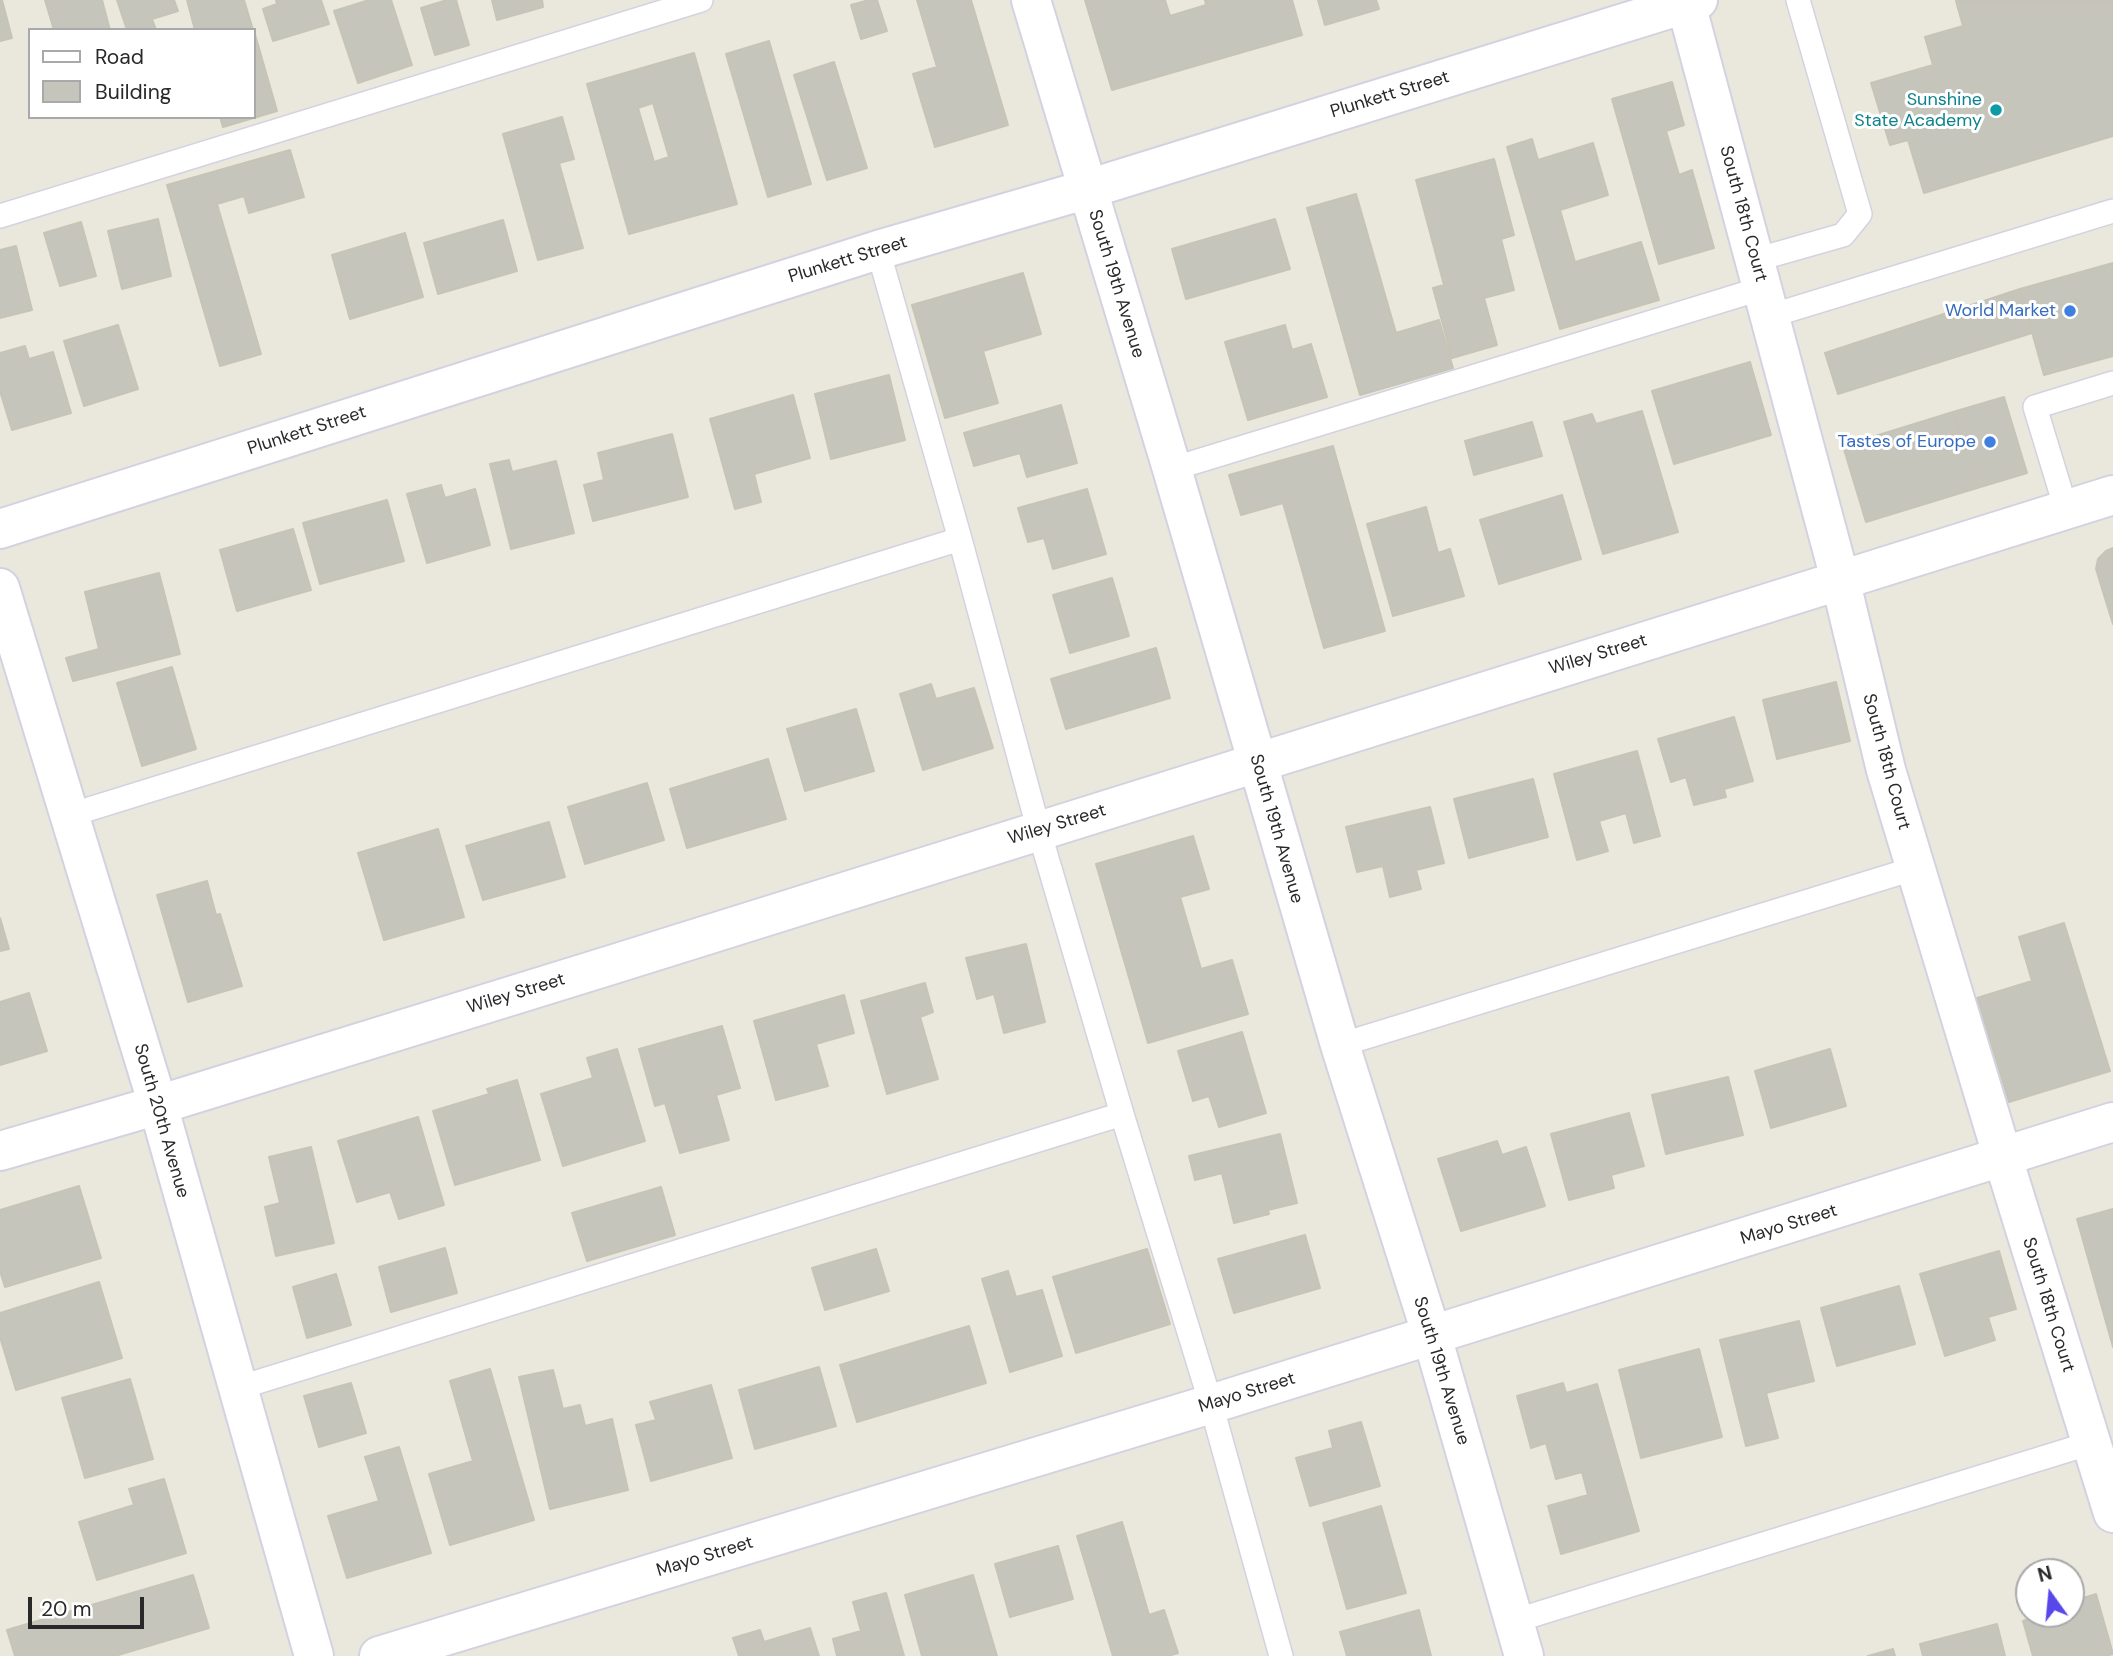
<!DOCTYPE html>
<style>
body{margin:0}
#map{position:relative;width:2113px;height:1656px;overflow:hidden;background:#eae8dc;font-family:"DM Sans",sans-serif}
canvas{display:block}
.legend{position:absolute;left:28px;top:28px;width:228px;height:91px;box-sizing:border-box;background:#fff;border:2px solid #a9a9a9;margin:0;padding:9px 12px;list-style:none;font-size:21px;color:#292929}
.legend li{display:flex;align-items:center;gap:14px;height:35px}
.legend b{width:35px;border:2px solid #a9a9a9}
.north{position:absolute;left:2015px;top:1558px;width:70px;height:70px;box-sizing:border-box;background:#fff;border:2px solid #a9a9a9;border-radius:50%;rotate:345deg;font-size:19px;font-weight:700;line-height:28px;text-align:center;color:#292929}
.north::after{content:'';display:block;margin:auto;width:24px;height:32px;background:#5848eb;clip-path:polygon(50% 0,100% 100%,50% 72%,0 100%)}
.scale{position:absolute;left:28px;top:1597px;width:116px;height:32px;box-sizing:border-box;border:4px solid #292929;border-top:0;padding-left:9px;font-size:21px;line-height:24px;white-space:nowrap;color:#292929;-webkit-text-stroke:5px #fff;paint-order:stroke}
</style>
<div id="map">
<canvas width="2113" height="1656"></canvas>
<ul class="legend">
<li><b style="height:9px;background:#fff"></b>Road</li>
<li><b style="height:19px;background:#c6c5bb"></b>Building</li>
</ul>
<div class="north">N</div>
<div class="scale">20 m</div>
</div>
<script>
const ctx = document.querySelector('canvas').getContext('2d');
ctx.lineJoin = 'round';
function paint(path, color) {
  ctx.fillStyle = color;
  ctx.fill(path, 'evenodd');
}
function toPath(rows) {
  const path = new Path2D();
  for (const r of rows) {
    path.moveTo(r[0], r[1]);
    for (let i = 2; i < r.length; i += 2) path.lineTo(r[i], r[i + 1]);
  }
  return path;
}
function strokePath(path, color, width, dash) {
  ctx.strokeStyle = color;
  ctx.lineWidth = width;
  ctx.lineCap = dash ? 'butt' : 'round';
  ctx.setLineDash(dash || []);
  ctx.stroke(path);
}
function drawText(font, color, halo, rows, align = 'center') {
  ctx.font = font + ' "DM Sans",sans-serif';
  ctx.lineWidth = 6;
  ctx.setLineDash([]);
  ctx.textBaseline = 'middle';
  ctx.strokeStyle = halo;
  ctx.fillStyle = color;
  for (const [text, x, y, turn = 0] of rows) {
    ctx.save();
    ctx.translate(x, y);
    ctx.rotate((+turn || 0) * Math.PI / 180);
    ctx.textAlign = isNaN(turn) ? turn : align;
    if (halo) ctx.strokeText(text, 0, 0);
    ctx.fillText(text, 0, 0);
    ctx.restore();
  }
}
const building = toPath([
 [0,0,2,0,12,38,0,41,0,0],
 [45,0,102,0,110,30,54,30,45,0],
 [117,0,174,0,178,11,152,19,156,30,127,30,117,0],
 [187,0,244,0,253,30,195,30,187,0],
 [276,0,321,0,329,24,273,41,263,9,277,4,276,0],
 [369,0,391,0,412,65,358,83,334,11,369,0],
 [447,0,456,0,469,45,435,55,421,8,447,0],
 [492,0,542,0,543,7,497,20,492,0],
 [869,0,877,0,887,31,861,39,851,5,869,0],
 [917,0,971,0,1008,125,935,147,913,74,937,67,917,0],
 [1085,0,1165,0,1170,16,1206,5,1205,0,1292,0,1302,35,1112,90,1085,0],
 [1318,0,1376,0,1379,9,1325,25,1318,0],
 [2113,0,2113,136,1924,193,1908,140,1890,145,1871,83,1933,65,1925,37,1963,26,1956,1,2113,0],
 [254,31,277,111,223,127,220,117,254,117,254,31],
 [769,41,811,184,768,197,726,54,769,41],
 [694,53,737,204,629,234,587,84,694,53],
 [653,103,669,157,654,162,638,108,653,103],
 [834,62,867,168,827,180,794,75,834,62],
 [1672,82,1684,125,1666,131,1679,175,1692,170,1714,248,1659,264,1612,99,1672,82],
 [562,117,574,159,559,163,583,248,538,260,503,134,562,117],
 [1532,139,1538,160,1593,143,1608,195,1560,210,1575,262,1641,242,1659,300,1560,329,1507,147,1532,139],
 [290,150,304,197,249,213,244,196,217,204,261,354,220,366,167,185,290,150],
 [1494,159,1514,235,1501,239,1514,290,1484,298,1497,345,1452,358,1433,288,1444,285,1416,180,1494,159],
 [1356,194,1396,333,1439,320,1453,368,1360,395,1307,208,1356,194],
 [158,219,171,276,122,289,108,231,158,219],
 [1275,219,1290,269,1186,299,1172,249,1275,219],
 [503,220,517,271,438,294,424,243,503,220],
 [81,222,96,276,60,286,44,233,81,222],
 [405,233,423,297,350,319,332,255,405,233],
 [16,246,32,310,0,318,0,250,16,246],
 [2113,263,2113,356,2044,375,2020,289,2113,263],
 [1023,273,1041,334,983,351,998,403,945,418,912,305,1023,273],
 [2020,289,2032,333,1838,394,1825,353,2020,289],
 [118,325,138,389,84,406,64,341,118,325],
 [1285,325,1292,350,1311,344,1327,397,1248,420,1225,342,1285,325],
 [25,346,29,359,53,352,71,413,12,430,0,391,0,353,25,346],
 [1750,362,1771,435,1674,464,1652,391,1750,362],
 [889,375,905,440,831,459,815,394,889,375],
 [793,395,810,458,754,474,761,502,735,509,710,419,793,395],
 [2004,397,2027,473,1977,488,1953,412,2004,397],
 [1061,405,1077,463,1027,477,1020,453,974,466,964,433,1061,405],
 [1642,411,1678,532,1603,554,1564,422,1592,414,1596,424,1642,411],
 [1953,412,1977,488,1866,522,1843,446,1953,412],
 [1532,422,1542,456,1474,475,1465,441,1532,422],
 [672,434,688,497,593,521,584,485,604,480,598,453,672,434],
 [1333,446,1385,631,1324,648,1283,503,1241,515,1229,475,1333,446],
 [509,460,512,472,556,461,574,533,511,549,490,464,509,460],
 [441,485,445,498,475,489,490,545,427,563,407,494,441,485],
 [1087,489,1106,554,1053,569,1044,538,1028,542,1018,508,1087,489],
 [1562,495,1581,559,1499,584,1480,520,1562,495],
 [387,500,404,561,320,584,303,523,387,500],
 [1426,507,1438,553,1450,549,1464,596,1393,616,1367,524,1426,507],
 [293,529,311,590,237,611,220,550,293,529],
 [2113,548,2113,624,2096,569,2098,559,2106,551,2113,548],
 [159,573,180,654,73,681,66,658,99,649,85,592,159,573],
 [1112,578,1129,636,1070,653,1053,595,1112,578],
 [1156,648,1170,698,1066,729,1051,679,1156,648],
 [172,667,196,749,142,766,117,683,172,667],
 [1836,682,1850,741,1777,759,1763,700,1836,682],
 [931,684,936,699,974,688,993,748,923,770,900,694,931,684],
 [856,709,874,771,805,791,787,729,856,709],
 [1734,717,1753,781,1724,789,1726,797,1694,805,1686,777,1671,782,1658,739,1734,717],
 [1637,751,1660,836,1634,843,1626,813,1599,821,1608,851,1577,860,1554,774,1637,751],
 [768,759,786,819,687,848,670,789,768,759],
 [1533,779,1548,837,1469,858,1454,799,1533,779],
 [647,783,664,840,585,864,568,807,647,783],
 [1430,807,1444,863,1416,870,1421,889,1390,897,1383,866,1357,872,1346,827,1430,807],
 [549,822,565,877,483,900,466,846,549,822],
 [438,829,464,917,384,940,358,853,438,829],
 [1193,836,1209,889,1180,897,1201,969,1232,960,1248,1014,1148,1043,1096,864,1193,836],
 [207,881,216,915,220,914,242,986,188,1002,157,895,207,881],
 [0,918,9,949,0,951,0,918],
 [2064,923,2110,1071,2009,1102,1977,998,2032,981,2019,937,2064,923],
 [1026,944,1045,1022,1004,1033,994,994,977,999,966,958,1026,944],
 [925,983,933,1012,920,1017,938,1079,887,1094,861,1001,925,983],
 [29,993,47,1051,0,1065,0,1002,29,993],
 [844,995,854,1033,816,1044,828,1086,776,1100,754,1021,844,995],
 [722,1026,740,1088,716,1095,729,1140,680,1153,665,1103,655,1106,639,1049,722,1026],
 [1242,1032,1266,1113,1219,1127,1209,1096,1193,1101,1178,1051,1242,1032],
 [617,1049,645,1141,563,1166,541,1094,593,1078,587,1058,617,1049],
 [1830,1049,1846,1106,1771,1128,1755,1071,1830,1049],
 [1728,1077,1743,1135,1666,1154,1652,1095,1728,1077],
 [517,1080,540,1160,455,1185,433,1111,489,1094,487,1089,517,1080],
 [1629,1113,1644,1166,1611,1175,1614,1188,1569,1200,1551,1134,1629,1113],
 [418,1117,444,1205,399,1219,390,1192,357,1202,338,1141,418,1117],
 [1280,1134,1297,1203,1268,1210,1269,1214,1234,1223,1222,1173,1195,1180,1189,1156,1280,1134],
 [1497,1141,1502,1155,1526,1147,1545,1206,1461,1231,1438,1159,1497,1141],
 [311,1147,334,1243,276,1256,265,1207,280,1203,269,1157,311,1147],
 [79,1186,101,1258,5,1287,0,1271,0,1210,79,1186],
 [661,1187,675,1235,587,1261,572,1213,661,1187],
 [2113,1209,2113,1347,2077,1219,2113,1209],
 [1305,1235,1320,1288,1234,1313,1218,1259,1305,1235],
 [445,1248,457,1293,391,1312,379,1267,445,1248],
 [876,1249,889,1291,825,1310,812,1268,876,1249],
 [1147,1249,1170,1324,1076,1353,1053,1277,1147,1249],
 [1999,1251,2016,1309,1988,1317,1995,1340,1945,1356,1920,1274,1999,1251],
 [1008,1271,1016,1297,1042,1290,1062,1356,1010,1372,982,1279,1008,1271],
 [336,1274,351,1325,307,1338,293,1287,336,1274],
 [99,1282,122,1358,16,1390,0,1337,0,1313,99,1282],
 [1899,1286,1915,1344,1837,1366,1821,1308,1899,1286],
 [1799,1321,1814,1381,1766,1393,1778,1438,1746,1446,1720,1340,1799,1321],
 [969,1326,986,1383,857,1422,840,1365,969,1326],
 [1699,1349,1722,1437,1641,1458,1619,1370,1699,1349],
 [819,1367,836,1426,755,1449,739,1390,819,1367],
 [490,1369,534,1520,450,1545,429,1474,473,1461,450,1381,490,1369],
 [553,1370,563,1409,580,1405,585,1426,612,1419,628,1490,550,1509,519,1377,553,1370],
 [130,1379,153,1459,85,1478,62,1398,130,1379],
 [351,1383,366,1433,319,1447,304,1396,351,1383],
 [1563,1383,1566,1393,1597,1384,1639,1531,1561,1554,1548,1506,1588,1495,1582,1472,1556,1479,1546,1443,1531,1448,1517,1396,1563,1383],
 [711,1385,732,1458,651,1481,636,1425,656,1420,650,1402,711,1385],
 [1361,1422,1380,1486,1310,1506,1296,1458,1333,1448,1329,1431,1361,1422],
 [399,1447,431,1553,347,1578,328,1516,379,1501,365,1457,399,1447],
 [164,1479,186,1553,97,1580,79,1522,134,1505,129,1489,164,1479],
 [1381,1506,1406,1593,1347,1609,1323,1523,1381,1506],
 [1122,1522,1149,1615,1164,1610,1178,1653,1168,1656,1113,1656,1077,1536,1122,1522],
 [1058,1546,1073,1599,1010,1617,995,1564,1058,1546],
 [193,1575,209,1628,115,1656,15,1656,7,1630,193,1575],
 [973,1575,997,1656,922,1656,905,1595,973,1575],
 [886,1593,904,1656,837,1656,833,1639,861,1631,853,1602,886,1593],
 [2096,1594,2113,1654,2105,1656,2033,1656,2023,1621,2042,1614,2071,1614,2071,1602,2096,1594],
 [1419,1610,1431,1656,1347,1656,1340,1632,1419,1610],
 [1997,1624,2005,1656,1923,1656,1920,1644,1997,1624],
 [810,1628,819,1656,739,1656,733,1638,760,1630,764,1642,810,1628],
 [1893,1649,1895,1656,1868,1656,1893,1649]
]);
paint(building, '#c6c5bb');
strokePath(building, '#c6c4b6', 2);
const service = toPath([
 [0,216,701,0],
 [878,250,960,539,1039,831,1122,1114,1211,1404,1281,1656],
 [1755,260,1843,235,1860,214,1798,0],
 [1770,316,2113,211],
 [1172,469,1763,288],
 [2066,509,2035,407,2113,383],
 [70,815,960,539],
 [1340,1045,1916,868],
 [238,1388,1122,1114],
 [1514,1621,2091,1443]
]);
const minor = toPath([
 [1031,0,1172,469,1340,1045,1432,1336,1524,1656],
 [1686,4,1840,579,1886,770,2003,1158,2113,1513],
 [0,529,878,250,1088,189,1698,0],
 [0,588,158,1105,314,1656],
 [0,1151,158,1105,611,965,2113,495],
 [379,1656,1211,1404,2113,1122]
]);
strokePath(service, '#d3d2e1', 26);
strokePath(minor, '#d3d2e1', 42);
strokePath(service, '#fff', 23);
strokePath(minor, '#fff', 38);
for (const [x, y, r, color] of [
 [1996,110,7,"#0f9aa8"],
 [2070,311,7,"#3f7fe0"],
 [1990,442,7,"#3f7fe0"]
]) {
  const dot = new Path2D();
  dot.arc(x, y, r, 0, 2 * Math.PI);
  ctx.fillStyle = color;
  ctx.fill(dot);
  strokePath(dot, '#fff', 2.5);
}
drawText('18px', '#292929', '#fff', [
 ["Plunkett Street",1390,95,-17],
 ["South 18th Court",1743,214,75],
 ["Plunkett Street",848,260,-17],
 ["South 19th Avenue",1116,284,73],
 ["Plunkett Street",307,431,-18],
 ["Wiley Street",1598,655,-17],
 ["South 18th Court",1886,762,75],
 ["Wiley Street",1057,825,-17],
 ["South 19th Avenue",1276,829,74],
 ["Wiley Street",516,994,-17],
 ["South 20th Avenue",161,1121,74],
 ["Mayo Street",1789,1225,-17],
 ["South 18th Court",2048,1305,73],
 ["South 19th Avenue",1441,1371,73],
 ["Mayo Street",1247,1393,-17],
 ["Mayo Street",705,1557,-17]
]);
drawText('18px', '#0d838f', '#fff', [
 ["Sunshine",1982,100],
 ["State Academy",1982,121]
], 'right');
drawText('18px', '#366cbe', '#fff', [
 ["World Market",2056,311],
 ["Tastes of Europe",1976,442]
], 'right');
</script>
